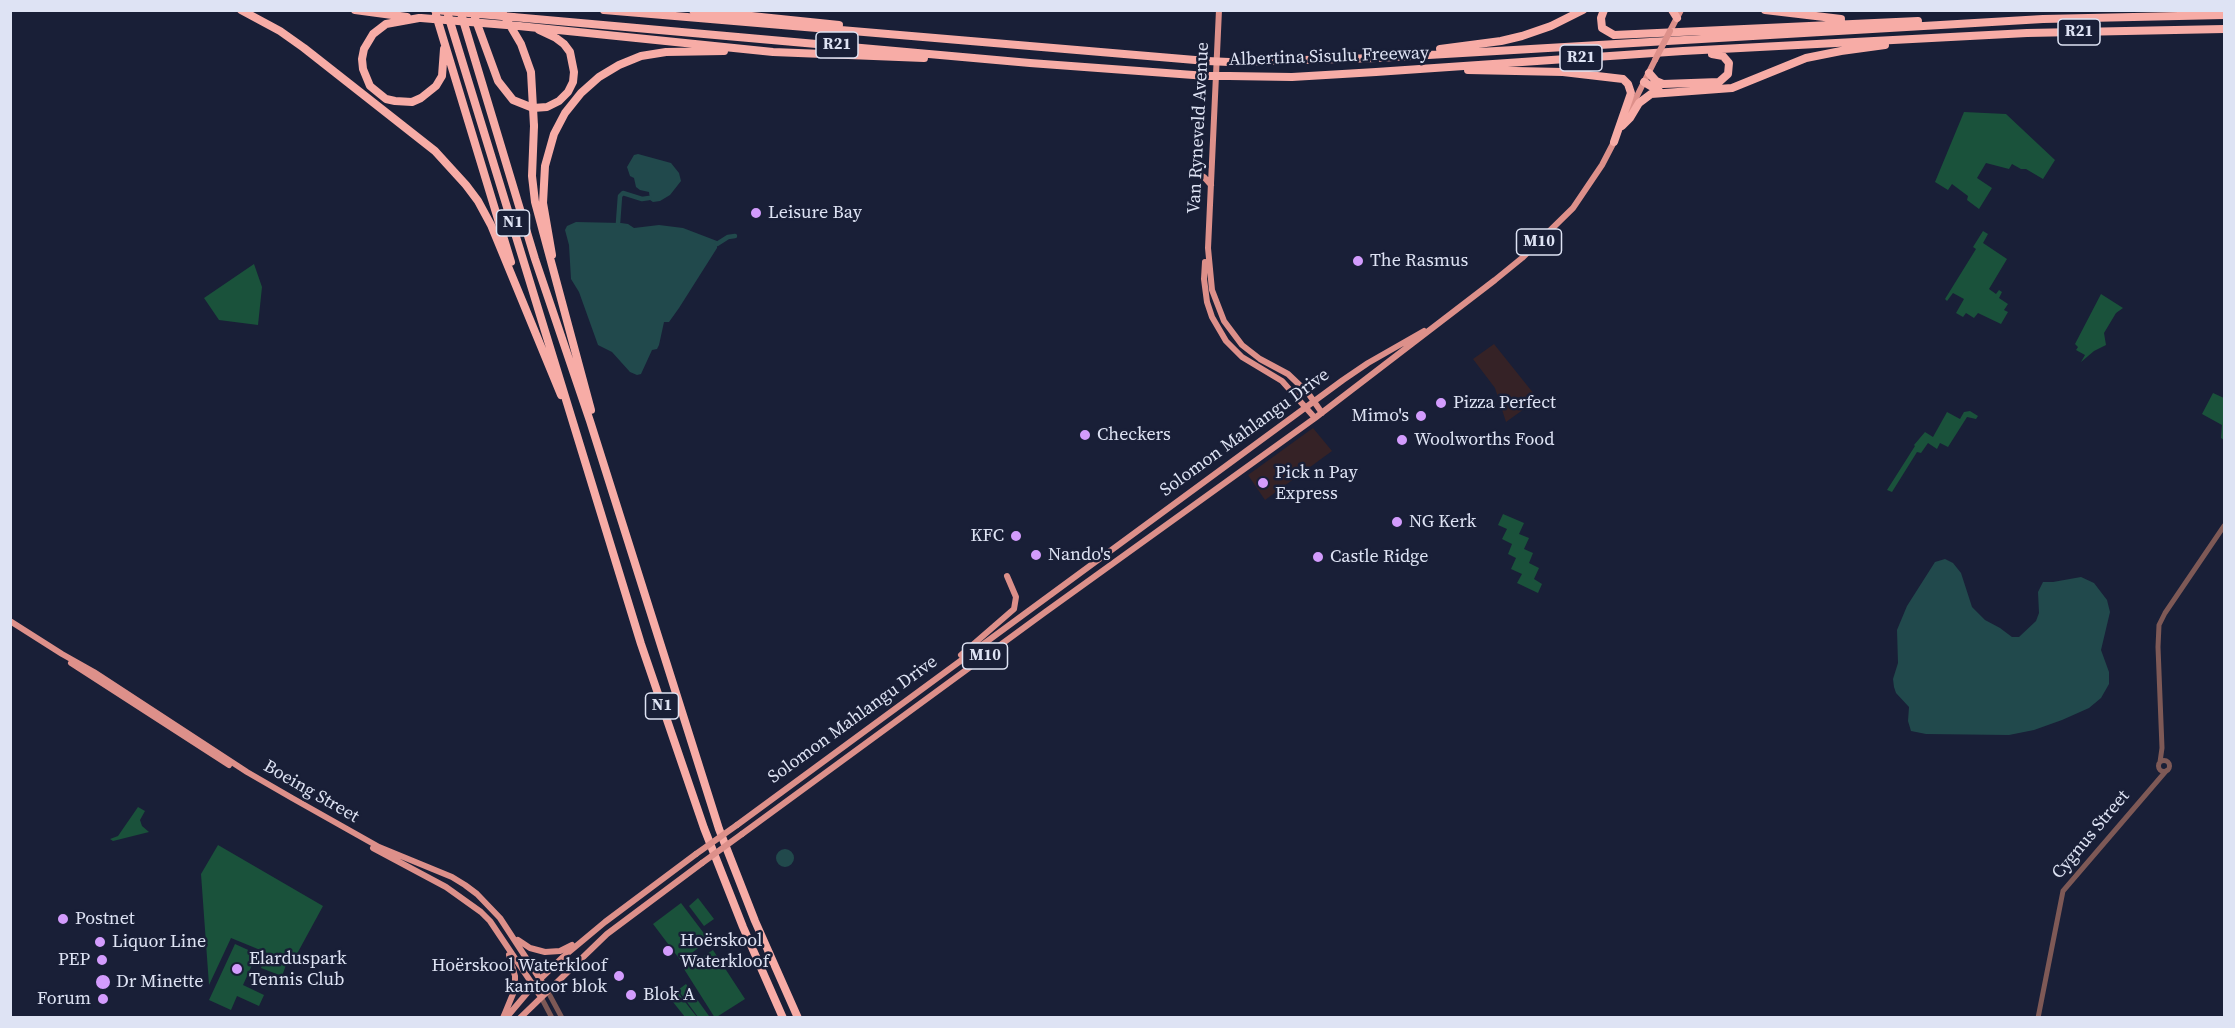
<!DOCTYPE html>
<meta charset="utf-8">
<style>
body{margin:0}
#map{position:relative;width:2235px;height:1028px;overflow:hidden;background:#191f37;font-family:"Source Serif 4",serif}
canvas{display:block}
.frame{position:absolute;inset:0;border:12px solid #dee3f4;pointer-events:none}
</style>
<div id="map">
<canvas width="2235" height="1028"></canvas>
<div class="frame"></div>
</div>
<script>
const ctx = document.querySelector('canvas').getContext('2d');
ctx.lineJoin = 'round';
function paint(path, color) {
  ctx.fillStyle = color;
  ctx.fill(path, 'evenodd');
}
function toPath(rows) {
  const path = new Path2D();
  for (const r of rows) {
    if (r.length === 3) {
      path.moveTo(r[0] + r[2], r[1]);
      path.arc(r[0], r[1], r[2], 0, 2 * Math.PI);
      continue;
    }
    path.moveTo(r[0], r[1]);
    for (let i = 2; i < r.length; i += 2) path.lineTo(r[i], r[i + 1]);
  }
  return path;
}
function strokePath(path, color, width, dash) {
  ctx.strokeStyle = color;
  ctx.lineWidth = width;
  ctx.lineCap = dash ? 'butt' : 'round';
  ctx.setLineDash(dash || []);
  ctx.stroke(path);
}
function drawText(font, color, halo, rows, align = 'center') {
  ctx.font = font + ' "Source Serif 4",serif';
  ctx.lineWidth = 5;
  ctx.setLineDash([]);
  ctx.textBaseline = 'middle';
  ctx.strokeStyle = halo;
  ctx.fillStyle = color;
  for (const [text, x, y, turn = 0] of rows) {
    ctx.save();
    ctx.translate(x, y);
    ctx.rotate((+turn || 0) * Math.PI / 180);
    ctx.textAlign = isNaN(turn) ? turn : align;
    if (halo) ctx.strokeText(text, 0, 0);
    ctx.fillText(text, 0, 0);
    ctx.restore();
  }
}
paint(toPath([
 [1494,344,1538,399,1506,422,1495,388,1473,359],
 [1313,428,1332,451,1265,500,1248,475]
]), '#352226');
paint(toPath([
 [1964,112,2006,114,2055,160,2043,179,2026,169,2021,169,2012,164,2009,169,1986,163,1977,178,1992,188,1979,209,1967,200,1968,196,1952,184,1948,190,1935,182],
 [1983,231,1988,234,1983,243,2007,259,1989,289,1996,294,1999,290,2002,292,1999,298,2008,304,2004,310,2008,312,2001,324,1978,313,1974,318,1966,313,1963,317,1956,313,1964,299,1953,293,1947,301,1945,299,1976,249,1973,247],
 [254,264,262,287,258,325,219,320,204,298],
 [2101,294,2123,308,2116,313,2104,333,2106,345,2094,351,2081,362,2085,355,2076,350,2078,347,2075,344],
 [2213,393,2224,398,2224,440,2221,438,2222,425,2202,414],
 [1970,411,1978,416,1976,419,1967,417,1948,447,1940,443,1937,449,1928,443,1921,453,1917,452,1892,492,1887,490,1915,446,1914,445,1925,432,1933,437,1947,412,1960,419,1964,412],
 [1503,514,1524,523,1519,534,1529,538,1524,549,1533,553,1529,563,1539,568,1534,579,1542,584,1538,593,1517,583,1522,574,1511,569,1516,558,1508,554,1512,544,1502,539,1507,529,1498,525],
 [138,807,145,811,140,820,142,826,149,832,113,841,110,839,118,836],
 [218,845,323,906,292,963,231,938,209,985,201,874],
 [698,898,714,919,704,926,689,906],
 [681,903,709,940,681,961,653,924],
 [235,944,257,954,243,985,264,995,259,1006,237,996,231,1010,209,1000],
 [713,950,745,999,715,1018,684,969],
 [265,957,286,965,282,976,261,968],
 [686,984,709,1016,708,1017,698,1017,678,990],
 [677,991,689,1007,697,1017,685,1017,669,997]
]), '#1a523b');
paint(toPath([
 [638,154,671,163,679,173,681,181,670,195,660,201,653,202,650,200,649,192,640,190,636,187,634,178,630,176,627,167,634,155],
 [576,222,621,223,628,224,634,228,659,225,683,228,717,241,717,248,679,308,669,322,664,322,659,345,657,349,652,350,641,374,637,375,630,372,612,352,598,345,579,292,571,279,569,245,565,230,567,226],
 [1945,559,1953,563,1961,573,1972,607,1985,620,2000,628,2012,637,2019,637,2036,621,2039,613,2038,592,2043,582,2053,582,2081,577,2094,583,2107,600,2110,612,2101,650,2109,672,2109,684,2101,698,2089,708,2062,720,2034,730,2009,735,1926,734,1911,731,1908,721,1909,707,1896,693,1894,687,1893,679,1898,663,1897,630,1907,606,1935,562],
 [785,858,9]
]), '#21494c');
strokePath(toPath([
 [618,223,620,196,623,193,642,199,649,198],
 [717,244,728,237,735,236]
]), '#21494c', 4.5);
strokePath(toPath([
 [2164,766,5.5],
 [2160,762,2162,748,2158,647,2159,625,2165,613,2224,526],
 [547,990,562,1018],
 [541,997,552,1018],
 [2038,1018,2063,891,2166,771]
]), '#7e5956', 5);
strokePath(toPath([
 [1219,10,1208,248,1212,290,1224,321,1242,345,1260,359,1288,374,1308,393,1322,413],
 [1670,31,1681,10],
 [1625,120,1655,60],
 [1197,173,1204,177,1211,185],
 [1205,262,1204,279,1207,302,1212,317,1226,341,1242,357,1282,381,1315,418],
 [10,621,62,654,94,672,247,772,292,798,379,847,452,877,465,885,477,894,500,918,547,990],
 [961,655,1014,609,1016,597,1007,576],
 [71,663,229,765],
 [737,825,1343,380,1368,363,1424,331],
 [742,834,1044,613,1315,418,1495,280,1522,258,1573,208,1602,165,1615,140],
 [373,848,446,887,481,912,490,921,541,997],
 [518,940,530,948,545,952,560,951,572,945],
 [503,1018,515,989,515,976,509,955],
 [506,1018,533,986,563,957,605,922,696,854],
 [520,1018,607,934,702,863]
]), '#dd908a', 6);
strokePath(toPath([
 [241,10,280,31,304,48,435,151,466,185,478,201,491,225,561,395],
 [355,10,407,17],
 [460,10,535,259,590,421,719,829,755,921,798,1018],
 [604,10,1207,61],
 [693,10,839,25],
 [1604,10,1601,18,1602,28,1614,35,1918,21],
 [1672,10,1677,18],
 [1765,10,1841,19],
 [436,15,511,262],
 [448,15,641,644,704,828,743,927,783,1018],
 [513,17,1030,63,1207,76],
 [419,18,386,24,373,34,364,49,362,59,363,69,370,86,386,99,395,101,412,102,421,98,436,86,442,76,444,49],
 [475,18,498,81,513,100,533,108,547,107,559,101,568,92,573,82,574,72,570,52,564,44,556,38,539,30],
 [519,26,773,52,924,58],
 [1440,49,1501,41,1522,36,1551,26,1583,10],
 [1229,62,1377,58,2043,19,2224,15],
 [1468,70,1563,72,1623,79,1628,84,1631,93,1614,142],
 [1649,73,1656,81,1663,84,1719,82,1728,74,1729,63,1723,56,1712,54],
 [1229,76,1292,77,1376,72,1683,51,2027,33,2224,29],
 [1644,82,1659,91],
 [534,126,532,176,535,202,591,410],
 [1622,126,1630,118,1639,103,1651,94,1732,88,1806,58,1841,51,1885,45],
 [552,255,543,203,545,166,554,134,565,113,581,93,599,77,619,65,641,56,666,52,724,51]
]), '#f7aca6', 8);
strokePath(toPath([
 [1655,60,1670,31],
 [696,854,737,825],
 [702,863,742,834]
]), '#dd908a', 6);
strokePath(toPath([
 [435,10,513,17],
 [501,10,521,44,531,72,534,126],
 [421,18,519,26],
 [1207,61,1229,62],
 [1207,76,1229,76]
]), '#f7aca6', 8);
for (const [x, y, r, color] of [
 [756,213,6,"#d39cfd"],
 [1358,261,6,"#d39cfd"],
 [1441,403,6,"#d39cfd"],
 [1421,416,6,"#d39cfd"],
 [1085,435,6,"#d39cfd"],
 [1402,440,6,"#d39cfd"],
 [1263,483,6,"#d39cfd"],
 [1397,522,6,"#d39cfd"],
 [1016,536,6,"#d39cfd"],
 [1036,555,6,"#d39cfd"],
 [1318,557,6,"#d39cfd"],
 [63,919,6,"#d39cfd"],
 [100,942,6,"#d39cfd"],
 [668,951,6,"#d39cfd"],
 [102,960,6,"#d39cfd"],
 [237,969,6,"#d39cfd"],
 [619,976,6,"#d39cfd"],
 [103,982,8,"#d39cfd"],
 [631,995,6,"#d39cfd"],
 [103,999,6,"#d39cfd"]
]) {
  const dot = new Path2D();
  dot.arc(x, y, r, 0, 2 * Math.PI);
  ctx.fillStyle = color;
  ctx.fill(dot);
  strokePath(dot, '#191f37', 2);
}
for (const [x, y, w] of [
 [2079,32,42],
 [837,45,42],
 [1581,58,42],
 [513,223,33],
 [1539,242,45],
 [985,656,45],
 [662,706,33]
]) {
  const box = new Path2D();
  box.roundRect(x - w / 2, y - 13, w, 26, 4.5);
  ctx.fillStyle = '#191f37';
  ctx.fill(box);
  strokePath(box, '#dee3f4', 1.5);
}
drawText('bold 16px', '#dee3f4', null, [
 ["R21",2079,32],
 ["R21",837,45],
 ["R21",1581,58],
 ["N1",513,223],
 ["M10",1539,242],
 ["M10",985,656],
 ["N1",662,706]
]);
drawText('18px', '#dee3f4', '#191f37', [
 ["Albertina Sisulu Freeway",1329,57,-2],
 ["Van Ryneveld Avenue",1199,128,-87],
 ["Solomon Mahlangu Drive",1245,433,-36],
 ["Solomon Mahlangu Drive",853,720,-36],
 ["Boeing Street",311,792,30],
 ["Cygnus Street",2091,835,-50]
]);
drawText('18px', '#dee3f4', '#191f37', [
 ["Leisure Bay",768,213],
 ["The Rasmus",1370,261],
 ["Pizza Perfect",1453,403],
 ["Mimo's",1409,416,"right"],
 ["Checkers",1097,435],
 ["Woolworths Food",1414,440],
 ["Pick n Pay",1275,473],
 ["Express",1275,494],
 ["NG Kerk",1409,522],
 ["KFC",1004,536,"right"],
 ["Nando's",1048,555],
 ["Castle Ridge",1330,557],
 ["Postnet",75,919],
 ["Hoërskool",680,941],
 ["Waterkloof",680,962],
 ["Liquor Line",112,942],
 ["Elarduspark",249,959],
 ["Tennis Club",249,980],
 ["PEP",90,960,"right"],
 ["Hoërskool Waterkloof",607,966,"right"],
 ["kantoor blok",607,987,"right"],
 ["Dr Minette",116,982],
 ["Blok A",643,995],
 ["Forum",91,999,"right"]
], 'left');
</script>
